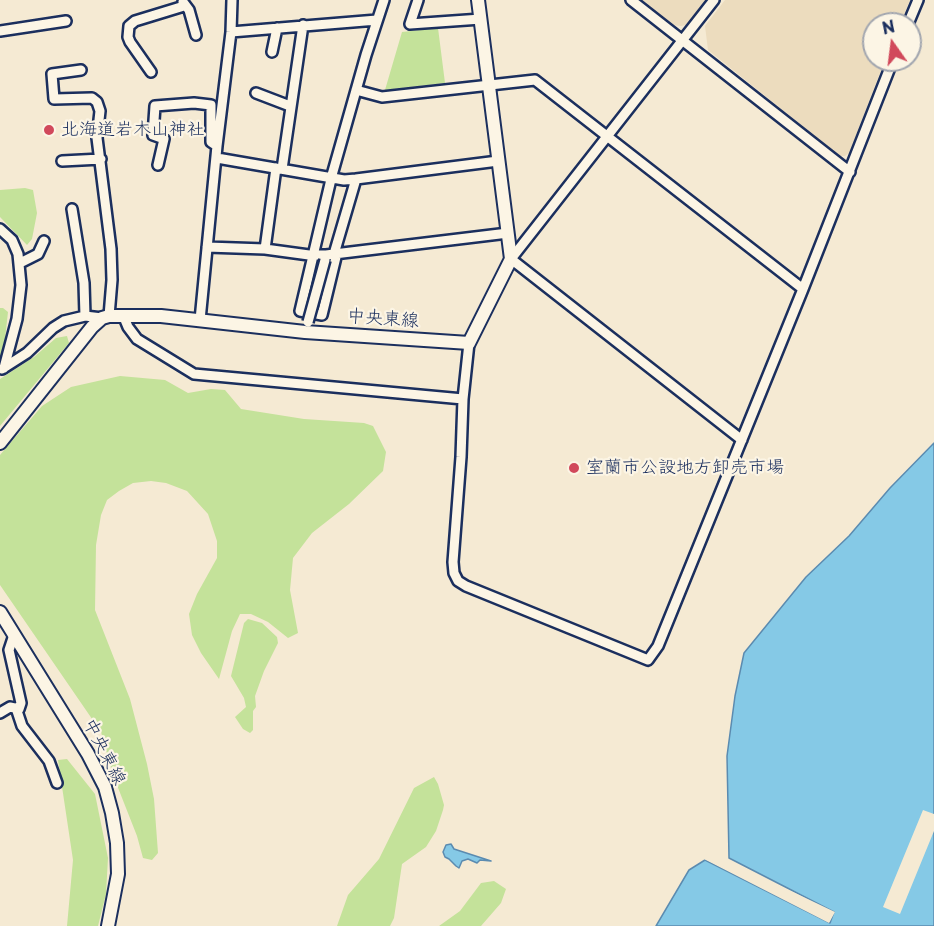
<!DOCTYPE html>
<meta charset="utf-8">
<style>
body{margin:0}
#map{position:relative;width:934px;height:926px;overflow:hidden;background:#f5ead3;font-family:"Playpen Sans",sans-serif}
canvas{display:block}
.north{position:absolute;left:862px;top:12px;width:60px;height:60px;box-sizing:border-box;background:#fcf5e5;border:2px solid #a2a6af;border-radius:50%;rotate:346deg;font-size:16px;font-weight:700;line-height:24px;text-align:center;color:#1b2f5e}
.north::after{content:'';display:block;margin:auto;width:21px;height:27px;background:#d1495b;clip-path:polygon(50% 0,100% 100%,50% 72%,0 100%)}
</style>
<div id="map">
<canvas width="934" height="926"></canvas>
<div class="north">N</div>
</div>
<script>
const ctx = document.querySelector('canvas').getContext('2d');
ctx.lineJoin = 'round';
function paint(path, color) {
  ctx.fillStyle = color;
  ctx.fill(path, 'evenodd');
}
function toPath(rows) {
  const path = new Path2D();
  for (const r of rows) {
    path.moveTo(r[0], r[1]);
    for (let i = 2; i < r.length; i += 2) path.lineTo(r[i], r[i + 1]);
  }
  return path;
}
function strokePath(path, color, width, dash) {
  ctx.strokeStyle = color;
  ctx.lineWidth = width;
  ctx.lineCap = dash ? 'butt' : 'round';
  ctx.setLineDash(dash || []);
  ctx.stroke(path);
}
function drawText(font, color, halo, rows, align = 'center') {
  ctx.font = font + ' "Playpen Sans","Klee One",sans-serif';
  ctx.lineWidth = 4.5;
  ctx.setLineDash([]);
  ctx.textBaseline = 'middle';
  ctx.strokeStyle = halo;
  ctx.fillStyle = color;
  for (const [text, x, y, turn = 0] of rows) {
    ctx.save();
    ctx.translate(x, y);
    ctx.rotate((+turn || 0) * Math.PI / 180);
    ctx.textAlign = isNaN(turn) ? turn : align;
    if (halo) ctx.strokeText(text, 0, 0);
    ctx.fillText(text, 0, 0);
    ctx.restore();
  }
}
paint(toPath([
 [642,0,706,0,686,25,681,26,672,25],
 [725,0,910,0,900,24,874,24,874,60,885,60,849,153,845,156,840,156,708,50,705,26]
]), '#ecdcbe');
paint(toPath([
 [438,28,445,83,385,90,402,32],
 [25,188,33,190,37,213,32,239,27,245,0,217,0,190],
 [0,308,3,308,8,312,3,357,0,363],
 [67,336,69,343,0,426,0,379,34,357,56,338],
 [120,376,165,380,188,393,211,389,225,390,241,409,304,419,364,423,373,426,386,452,383,471,349,504,312,533,293,558,290,590,298,633,288,638,268,622,251,614,240,614,232,631,219,679,201,653,192,635,189,614,197,594,217,558,217,541,208,514,187,491,166,483,151,481,133,483,119,491,107,500,101,515,96,545,95,610,130,699,147,764,154,799,158,853,152,860,143,858,137,836,113,775,101,732,0,585,0,455,42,406,71,387],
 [248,619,262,623,277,637,278,643,264,671,255,696,256,707,253,711,253,730,250,733,243,729,235,717,246,707,244,698,231,676,244,623],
 [67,759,95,794,108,858,106,894,98,926,67,926,73,860,58,760],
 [434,777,438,784,444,805,443,810,436,831,426,847,402,864,394,918,390,926,337,926,348,895,379,859,414,788],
 [494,881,506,889,501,903,481,926,439,926,460,911,481,883]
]), '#c4e29a');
const water = toPath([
 [934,443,934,926,656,926,689,870,705,860,830,923,834,912,729,858,727,756,735,696,744,653,806,577,849,536,890,488,934,443],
 [451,844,454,849,491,861,480,860,477,863,468,859,462,861,459,868,456,866,449,859,445,857,443,852,446,845,451,844]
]);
paint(water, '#85c9e6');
strokePath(water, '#5b8bb0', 1.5);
paint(toPath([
 [923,810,934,814,934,831,900,914,883,907],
 [707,857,828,919,831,913,732,863,835,912,829,923,702,858]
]), '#f5ead3');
const minor = toPath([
 [418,0,410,24,481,19],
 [631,0,850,172],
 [714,0,511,259,742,440],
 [183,2,189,10,196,35],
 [908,24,918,0],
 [0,31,66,21],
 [231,32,377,20],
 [272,52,277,28],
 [81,70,52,74,54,99,92,98,97,102,100,111,97,138,111,249,112,280,109,316],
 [151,72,130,42,128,37,129,26,135,21,184,6],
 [356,90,382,97,535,80,803,289],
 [256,93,290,106],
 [217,158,344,180,356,179],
 [62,161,101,159],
 [158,165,164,139,153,135,155,106,194,103,211,105,211,142,217,146],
 [282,169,303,25],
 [72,209,84,283,85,316],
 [0,229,12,240,18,254,21,285,17,319,4,368],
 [207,247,265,249,309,255,326,255,508,233],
 [265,249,276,168],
 [337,253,322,315,300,311,332,175,366,55,384,0],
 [334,254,356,179,498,161],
 [20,263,38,254,44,241],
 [123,315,128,327,137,339,194,374,463,399],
 [200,320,217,146,231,32,232,0],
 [469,343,463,399,461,457,453,562,454,573,458,581,466,586,648,660,658,646,803,289,893,60],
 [2,369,27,353,53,328,64,321,85,316,102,318],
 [16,708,22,726,49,761,57,783],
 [0,713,10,707,19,709,21,703,9,650,14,635]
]);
const major = toPath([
 [0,443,92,327,102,318,109,316,161,316,305,332,469,343,511,259,478,0],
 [0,612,88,754,105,787,112,813,117,843,118,874,108,926]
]);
strokePath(minor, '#1b2f5e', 14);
strokePath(major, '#1b2f5e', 16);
strokePath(minor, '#fcf5e5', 9);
strokePath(major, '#fcf5e5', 12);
const minorBridge = toPath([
 [308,322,325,260]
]);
strokePath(minorBridge, '#1b2f5e', 14, []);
strokePath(minorBridge, '#fcf5e5', 9);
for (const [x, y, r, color] of [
 [49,130,6,"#d1495b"],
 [574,468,6,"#d1495b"]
]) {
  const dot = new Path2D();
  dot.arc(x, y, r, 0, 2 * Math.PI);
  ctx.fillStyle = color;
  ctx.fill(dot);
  strokePath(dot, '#fcf5e5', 2);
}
drawText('18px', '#1b2f5e', '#fcf5e5', [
 ["北海道岩木山神社",61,130],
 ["室蘭市公設地方卸売市場",586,468]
], 'left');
drawText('18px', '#1b2f5e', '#fcf5e5', [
 ["中央東線",383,319,4],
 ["中央東線",104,752,63]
]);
</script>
